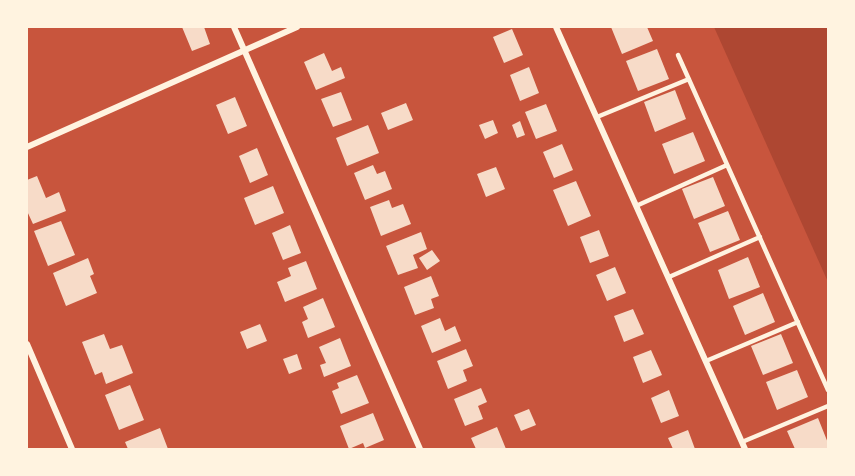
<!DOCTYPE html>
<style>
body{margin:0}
#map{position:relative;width:855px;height:476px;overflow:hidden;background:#c8553d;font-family:"Source Sans 3",sans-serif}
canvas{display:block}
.frame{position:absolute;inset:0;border:28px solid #fff3e0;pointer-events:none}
</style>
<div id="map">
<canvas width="855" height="476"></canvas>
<div class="frame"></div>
</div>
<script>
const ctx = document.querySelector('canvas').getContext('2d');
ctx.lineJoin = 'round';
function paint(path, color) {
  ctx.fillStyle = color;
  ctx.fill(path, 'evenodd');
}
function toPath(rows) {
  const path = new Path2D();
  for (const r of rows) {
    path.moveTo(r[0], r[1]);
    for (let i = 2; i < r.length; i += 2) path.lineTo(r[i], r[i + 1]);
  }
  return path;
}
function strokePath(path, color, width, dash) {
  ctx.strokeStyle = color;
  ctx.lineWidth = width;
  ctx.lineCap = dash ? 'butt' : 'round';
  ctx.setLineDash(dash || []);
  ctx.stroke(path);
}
paint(toPath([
 [714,27,828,27,828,282]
]), '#ae4732');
paint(toPath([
 [182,27,204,27,210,44,192,51],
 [611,27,647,27,653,41,622,54],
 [512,29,523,55,504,63,493,37],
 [657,49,669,79,638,91,626,61],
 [324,53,332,71,341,67,345,78,316,90,304,62],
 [529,67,539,93,520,101,510,75],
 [675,90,686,119,655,132,644,102],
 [341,92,352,120,333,127,321,99],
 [235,97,247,126,228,134,216,105],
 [406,103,413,120,388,130,381,113],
 [546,104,557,131,536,139,525,112],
 [493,120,498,133,485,139,479,125],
 [520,121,525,135,517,138,512,125],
 [368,125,379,153,347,166,336,138],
 [693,132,705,161,674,174,662,144],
 [562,144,573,170,554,178,543,152],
 [257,148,268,175,250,183,239,156],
 [373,165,377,174,385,171,392,189,365,200,354,173],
 [496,167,505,189,486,197,477,174],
 [37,176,46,198,59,192,66,211,33,224,27,211,27,180],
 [713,177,725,206,694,219,682,189],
 [576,181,591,216,568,226,553,190],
 [273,186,284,213,255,225,244,198],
 [389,200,392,208,403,204,411,224,381,236,370,207],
 [728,211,740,240,710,252,698,223],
 [61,221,75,255,48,266,34,231],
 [290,225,301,253,283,260,272,233],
 [599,230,609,256,590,263,580,237],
 [421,232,427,249,413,255,418,268,398,275,386,246],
 [432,250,440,261,427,270,419,258],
 [748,257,760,287,729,299,718,270],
 [88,258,94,274,90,276,97,293,66,306,53,273],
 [306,261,317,289,285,302,277,282,291,276,288,268],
 [615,267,626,293,607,301,596,275],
 [431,276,439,296,431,299,434,308,415,315,404,287],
 [763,293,775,322,745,335,733,306],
 [323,298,335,327,308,338,302,322,308,319,303,307],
 [633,309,644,334,624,342,614,316],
 [440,318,445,331,455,326,461,341,432,353,421,326],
 [260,324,267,341,247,349,240,332],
 [104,334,110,349,122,345,133,373,106,384,102,372,95,375,82,342],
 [781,334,793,363,763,375,751,346],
 [340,338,351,366,324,377,320,365,326,363,319,347],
 [466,349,473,366,463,370,467,381,448,389,437,361],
 [651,350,662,375,643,383,633,357],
 [297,354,302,369,289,374,283,359],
 [797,370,808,397,777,410,766,382],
 [357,375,369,403,341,414,332,391,339,388,337,383],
 [130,385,144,420,119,430,105,395],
 [481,388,487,402,478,406,483,419,465,426,454,399],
 [669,390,679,416,661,423,651,398],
 [529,409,536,425,521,431,514,415],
 [373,413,384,440,365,448,363,443,349,449,340,426],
 [818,418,828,443,828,449,795,449,787,431],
 [497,427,506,449,476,449,471,438],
 [160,428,168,449,128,449,125,442],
 [688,430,695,449,673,449,668,438]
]), '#f7dbc8');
strokePath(toPath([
 [678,55,828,390],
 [597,117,689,79],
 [636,206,727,165],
 [669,277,760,237],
 [706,361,798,322],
 [742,442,828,406]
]), '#fff3e0', 4.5);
strokePath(toPath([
 [234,27,420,449],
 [556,27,745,449],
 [27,147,297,27],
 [27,344,72,449]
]), '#fff3e0', 6);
</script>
